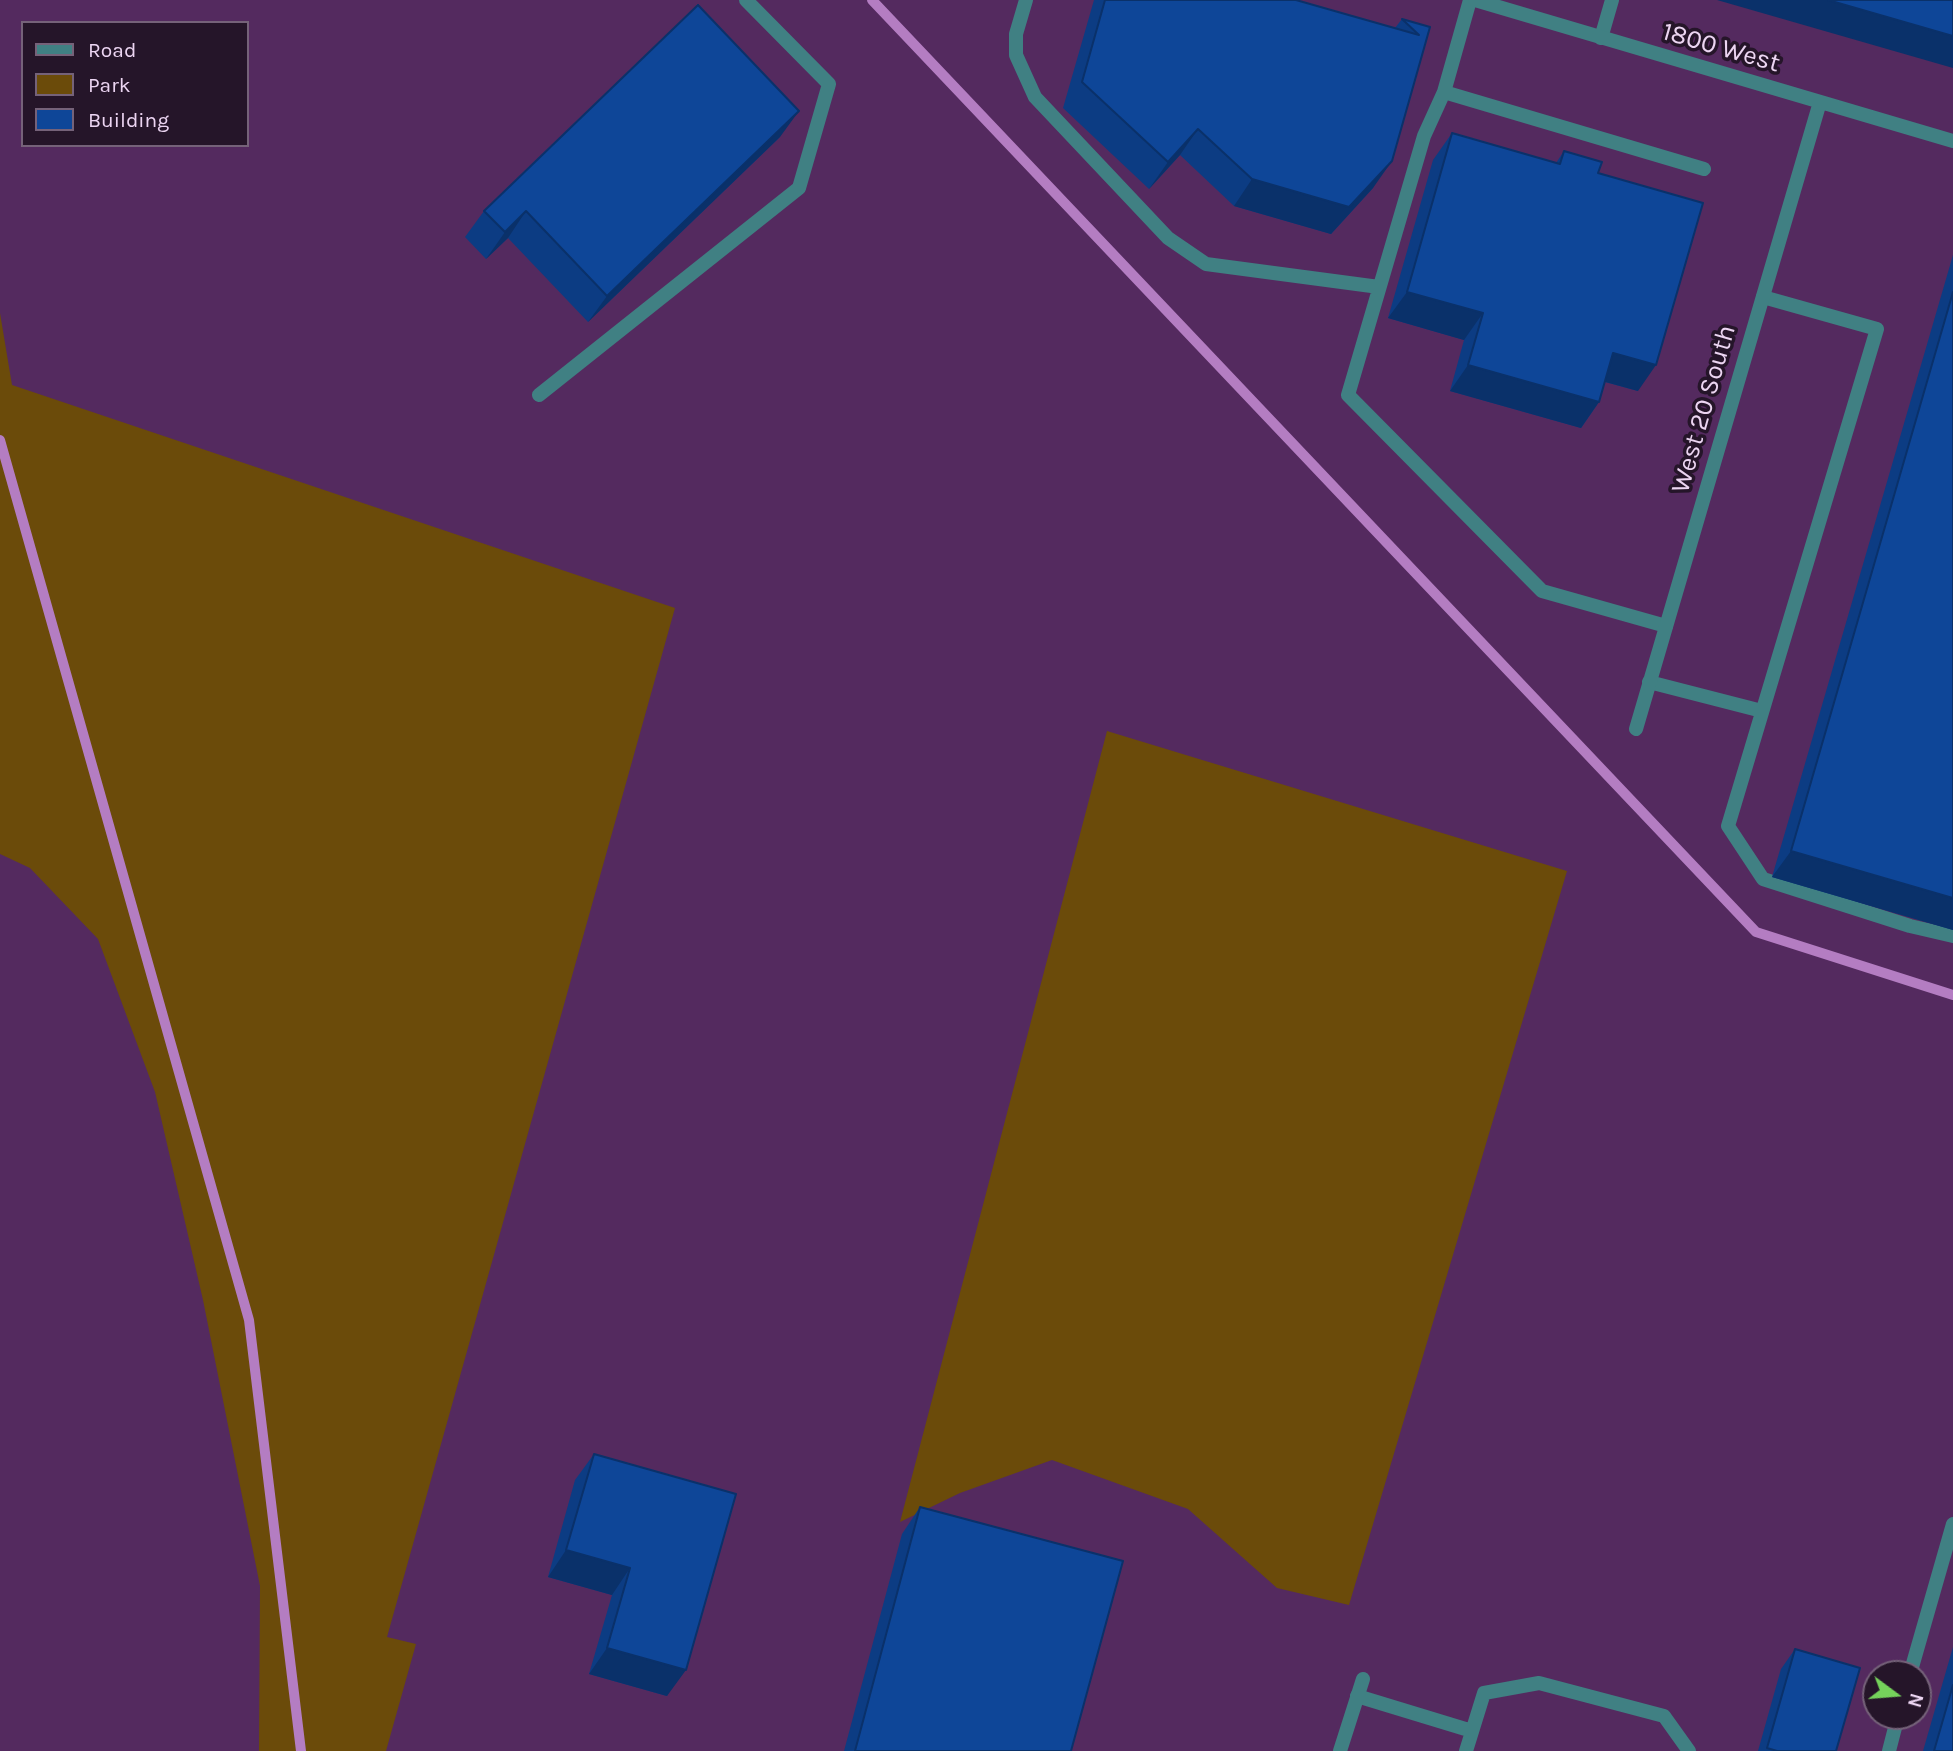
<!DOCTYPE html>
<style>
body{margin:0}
#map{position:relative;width:1953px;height:1751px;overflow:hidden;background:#472351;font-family:Karla,sans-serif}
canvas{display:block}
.legend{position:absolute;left:21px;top:21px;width:228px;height:126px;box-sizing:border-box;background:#251529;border:2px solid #756279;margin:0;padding:9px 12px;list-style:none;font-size:21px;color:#ecd5f2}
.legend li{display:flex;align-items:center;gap:14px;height:35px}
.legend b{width:35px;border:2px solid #756279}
.north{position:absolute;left:1862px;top:1660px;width:70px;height:70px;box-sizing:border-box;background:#251529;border:2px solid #756279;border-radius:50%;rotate:106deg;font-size:19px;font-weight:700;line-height:28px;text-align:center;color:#ecd5f2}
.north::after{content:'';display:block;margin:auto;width:24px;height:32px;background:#75d25b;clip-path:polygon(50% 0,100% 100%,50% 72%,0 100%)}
</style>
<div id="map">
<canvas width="1953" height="1751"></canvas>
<ul class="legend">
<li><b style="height:9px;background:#408083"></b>Road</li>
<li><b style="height:19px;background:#6b4b0a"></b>Park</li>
<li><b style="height:19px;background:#0e4698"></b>Building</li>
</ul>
<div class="north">N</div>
</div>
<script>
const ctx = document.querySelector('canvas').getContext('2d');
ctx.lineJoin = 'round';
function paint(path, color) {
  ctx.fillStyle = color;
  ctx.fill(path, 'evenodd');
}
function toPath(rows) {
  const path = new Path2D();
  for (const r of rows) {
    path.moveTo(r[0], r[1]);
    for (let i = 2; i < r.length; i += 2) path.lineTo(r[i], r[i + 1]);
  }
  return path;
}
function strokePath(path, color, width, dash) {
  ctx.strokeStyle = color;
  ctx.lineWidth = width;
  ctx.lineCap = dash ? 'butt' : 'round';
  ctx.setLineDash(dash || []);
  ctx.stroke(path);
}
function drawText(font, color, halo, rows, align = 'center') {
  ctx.font = font + ' Karla,sans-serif';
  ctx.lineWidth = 7;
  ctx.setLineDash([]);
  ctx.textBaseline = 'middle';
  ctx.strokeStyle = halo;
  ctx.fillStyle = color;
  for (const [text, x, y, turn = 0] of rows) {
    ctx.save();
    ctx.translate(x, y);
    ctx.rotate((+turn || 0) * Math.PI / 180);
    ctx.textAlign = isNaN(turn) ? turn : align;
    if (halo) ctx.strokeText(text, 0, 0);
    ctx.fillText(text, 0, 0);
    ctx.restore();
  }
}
paint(toPath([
 [0,0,1953,0,1953,1751,0,1751],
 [23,23,247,23,247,145,23,145],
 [1876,1674,1918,1674,1918,1716,1876,1716]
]), '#542a5f');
paint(toPath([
 [0,313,12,385,675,608,387,1637,416,1644,386,1751,259,1751,260,1586,203,1300,155,1092,98,939,30,868,0,854],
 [1107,731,1567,871,1349,1605,1277,1588,1188,1509,1052,1460,960,1493,900,1522]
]), '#6b4b0a');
strokePath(toPath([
 [872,0,1756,932,1953,995],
 [0,440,249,1320,301,1751]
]), '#b47dc2', 10);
strokePath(toPath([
 [1026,0,1016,34,1016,55,1035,97,1168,238,1206,264,1379,287],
 [1470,0,1444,92,1704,169],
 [1601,38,1612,0],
 [1444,92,1424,136,1348,395,1542,591,1666,626],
 [1763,297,1877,329,1728,826,1763,879,1910,926,1953,936],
 [539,395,799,188,829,84,746,0],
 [1649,682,1762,711],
 [1910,1674,1953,1524],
 [1357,1696,1472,1731],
 [1466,1751,1484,1693,1539,1683,1664,1716,1689,1751],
 [1889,1751,1898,1716]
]), '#408083', 14);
strokePath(toPath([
 [1475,0,1953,141],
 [1636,729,1820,102],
 [1340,1751,1363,1679]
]), '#408083', 14);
paint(toPath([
 [1094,0,1296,0,1395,28,1402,19,1430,27,1373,188,1331,234,1234,206,1180,155,1149,189,1063,108],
 [1452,133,1556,163,1564,151,1598,173,1638,391,1605,382,1599,402,1581,428,1450,391,1464,340,1388,318,1433,160],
 [780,137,588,322,508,238,486,259,465,237,484,211],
 [1953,255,1953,930,1772,877],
 [594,1454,736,1494,667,1696,589,1674,612,1595,548,1577,575,1480],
 [920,1507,1071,1751,844,1751,902,1534],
 [1953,1647,1953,1751,1923,1751],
 [1795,1649,1836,1751,1758,1751,1781,1669]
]), '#0c3c83');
paint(toPath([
 [1717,0,1828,0,1953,36,1953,68],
 [799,111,780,137,588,322,607,296],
 [1198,129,1180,155,1149,189,1168,162],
 [1392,161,1373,188,1331,234,1234,206,1252,179],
 [526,211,508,238,486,259,505,232],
 [1407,292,1483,313,1464,340,1388,318],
 [1613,353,1656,365,1638,391,1595,379],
 [1468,365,1599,402,1581,428,1450,391],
 [1791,851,1953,898,1953,930,1772,877],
 [566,1550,630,1568,612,1595,548,1577],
 [607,1648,686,1670,667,1696,589,1674]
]), '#0a316a');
const building = toPath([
 [1105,0,1296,0,1419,35,1402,19,1430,27,1392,161,1349,207,1252,179,1198,129,1168,162,1082,82,1105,0],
 [1828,0,1953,0,1953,36,1828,0],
 [698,5,799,111,607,296,526,211,505,232,484,211,698,5],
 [1452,133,1560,164,1564,151,1602,162,1598,173,1703,203,1656,365,1613,353,1599,402,1468,365,1483,313,1407,292,1452,133],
 [1953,292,1953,898,1791,851,1953,292],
 [594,1454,736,1494,686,1670,607,1648,630,1568,566,1550,594,1454],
 [920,1507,1123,1561,1071,1751,855,1751,920,1507],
 [1795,1649,1860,1668,1836,1751,1777,1751,1767,1748,1795,1649],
 [1953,1685,1953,1751,1934,1751,1953,1685]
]);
paint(building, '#0e4698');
strokePath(building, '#0a316a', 2);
drawText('26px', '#ecd5f2', '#251529', [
 ["1800 West",1721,48,16],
 ["West 20 South",1704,409,-74]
]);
</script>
